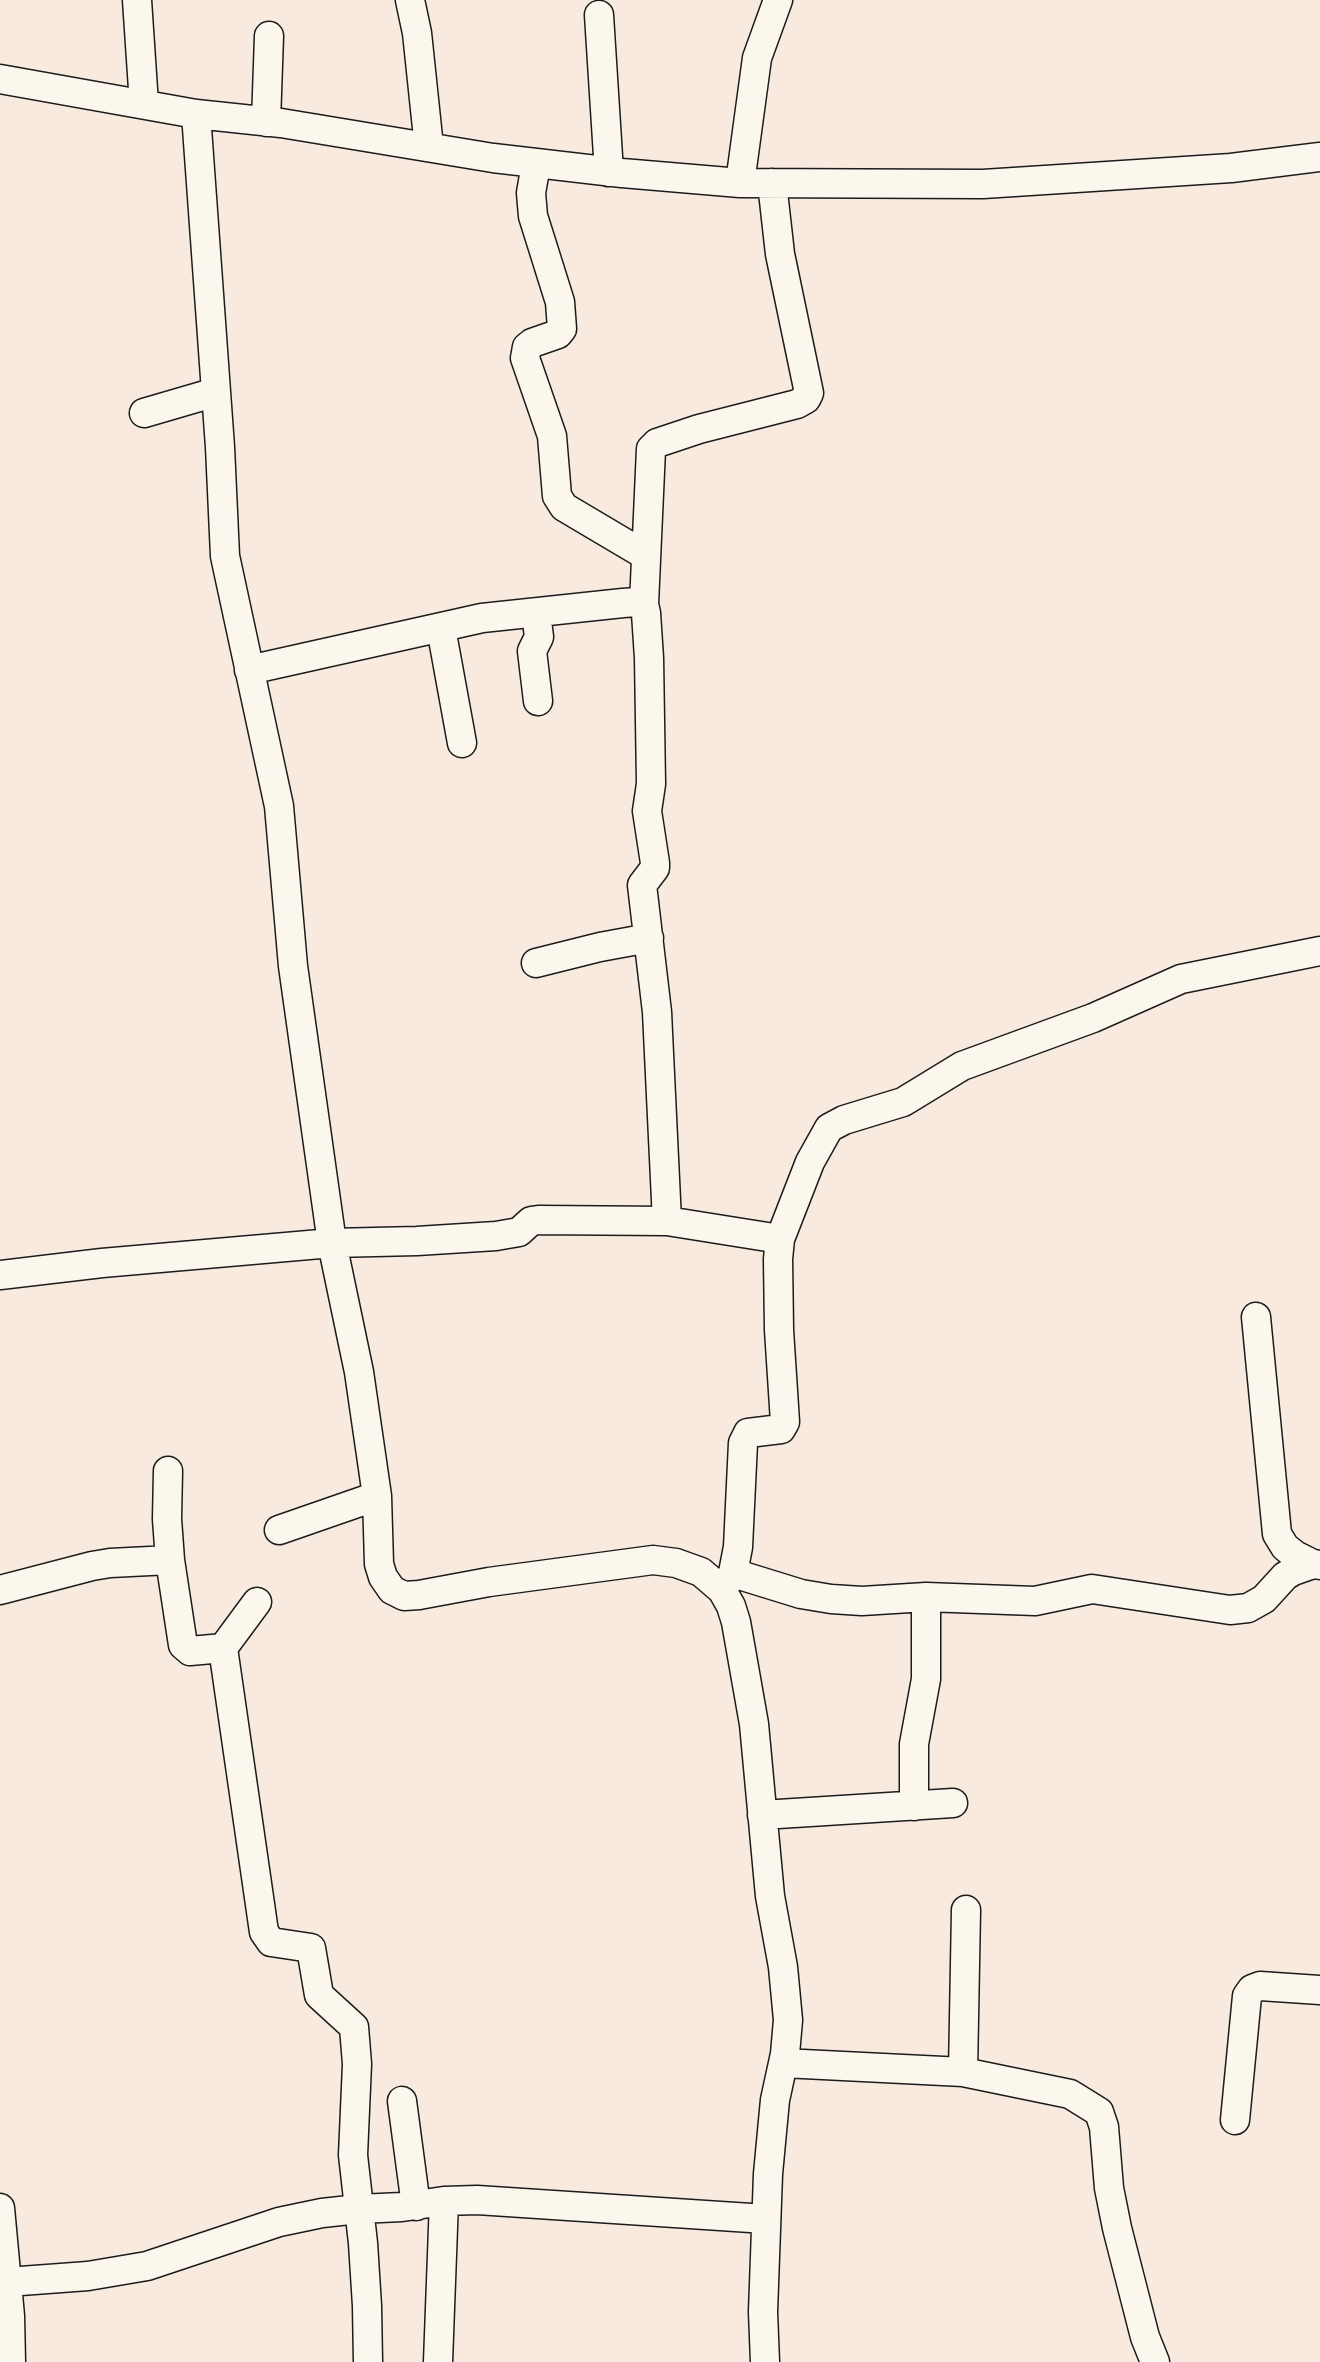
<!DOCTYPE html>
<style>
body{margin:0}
canvas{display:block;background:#f9eae0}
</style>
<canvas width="1320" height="2362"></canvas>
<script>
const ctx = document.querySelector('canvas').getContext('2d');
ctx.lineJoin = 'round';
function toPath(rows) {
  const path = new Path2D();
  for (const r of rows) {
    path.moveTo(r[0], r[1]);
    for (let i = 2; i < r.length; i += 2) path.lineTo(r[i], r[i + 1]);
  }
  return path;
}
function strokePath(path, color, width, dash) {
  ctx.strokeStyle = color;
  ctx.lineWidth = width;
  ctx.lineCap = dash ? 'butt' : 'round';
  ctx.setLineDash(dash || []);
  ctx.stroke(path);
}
const minor = toPath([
 [137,0,144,104],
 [410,0,417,33,429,147],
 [599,15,609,172],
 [0,79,196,114,281,123,493,158,622,173,740,183,983,184,1231,168,1320,157],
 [196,114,220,447,225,556,279,806,293,966,332,1243,359,1372,377,1496,379,1564,383,1577,392,1590,404,1596,419,1595,489,1582,653,1560,676,1563,701,1572,722,1590,731,1606,736,1622,754,1724,770,1896,783,1967,788,2020,785,2054,775,2100,768,2174,763,2312,765,2362],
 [266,122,269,36],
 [536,164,531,193,533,216,560,302,562,329,558,334,532,343,527,347,525,358,552,436,557,496,564,507,645,555],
 [740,183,757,58,778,0],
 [144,413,216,392],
 [644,604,651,449,657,443,699,429,797,404,806,399,809,393,780,254,772,183],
 [536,613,539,637,532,651,538,701],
 [441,628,462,743],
 [249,670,482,618,623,603,637,602,644,604,646,613,649,658,651,784,647,811,655,863,655,868,642,885,657,1012,667,1221],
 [536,963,600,947,649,938],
 [0,1275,102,1263,332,1243,417,1241,496,1236,519,1232,531,1221,538,1220,667,1221,780,1239],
 [1256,1317,1277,1534,1285,1547,1295,1555,1313,1564],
 [168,1471,167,1519,170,1560,183,1645,190,1651,223,1648],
 [279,1530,377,1496],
 [733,1573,801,1594,831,1599,862,1601,926,1597,1035,1601,1092,1589,1230,1610,1248,1608,1264,1599,1285,1576,1293,1571,1313,1564,1320,1565],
 [0,1590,92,1566,110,1563,170,1560],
 [722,1590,733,1573,738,1547,743,1443,748,1433,781,1429,785,1422,779,1330,778,1259,780,1239,810,1162,829,1128,844,1120,903,1102,962,1066,1093,1018,1181,979,1320,951],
 [257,1602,223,1648,264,1932,271,1942,311,1948,319,1995,354,2027,357,2064,353,2155,363,2243,367,2306,368,2362],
 [914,1806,914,1744,926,1679,926,1597],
 [762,1815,953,1803],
 [783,2063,963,2072,966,1910],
 [963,2072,1070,2094,1099,2112,1104,2127,1109,2188,1117,2228,1145,2337,1155,2362],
 [402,2101,416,2206],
 [1235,2120,1247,1996,1252,1989,1260,1986,1320,1990],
 [0,2208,10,2316,11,2362],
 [7,2282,88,2276,147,2266,279,2222,322,2213,359,2209,402,2207,444,2201,477,2200,766,2219],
 [438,2362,444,2201]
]);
strokePath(minor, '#1c1c1c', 31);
strokePath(minor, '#fbf7ec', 28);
</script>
